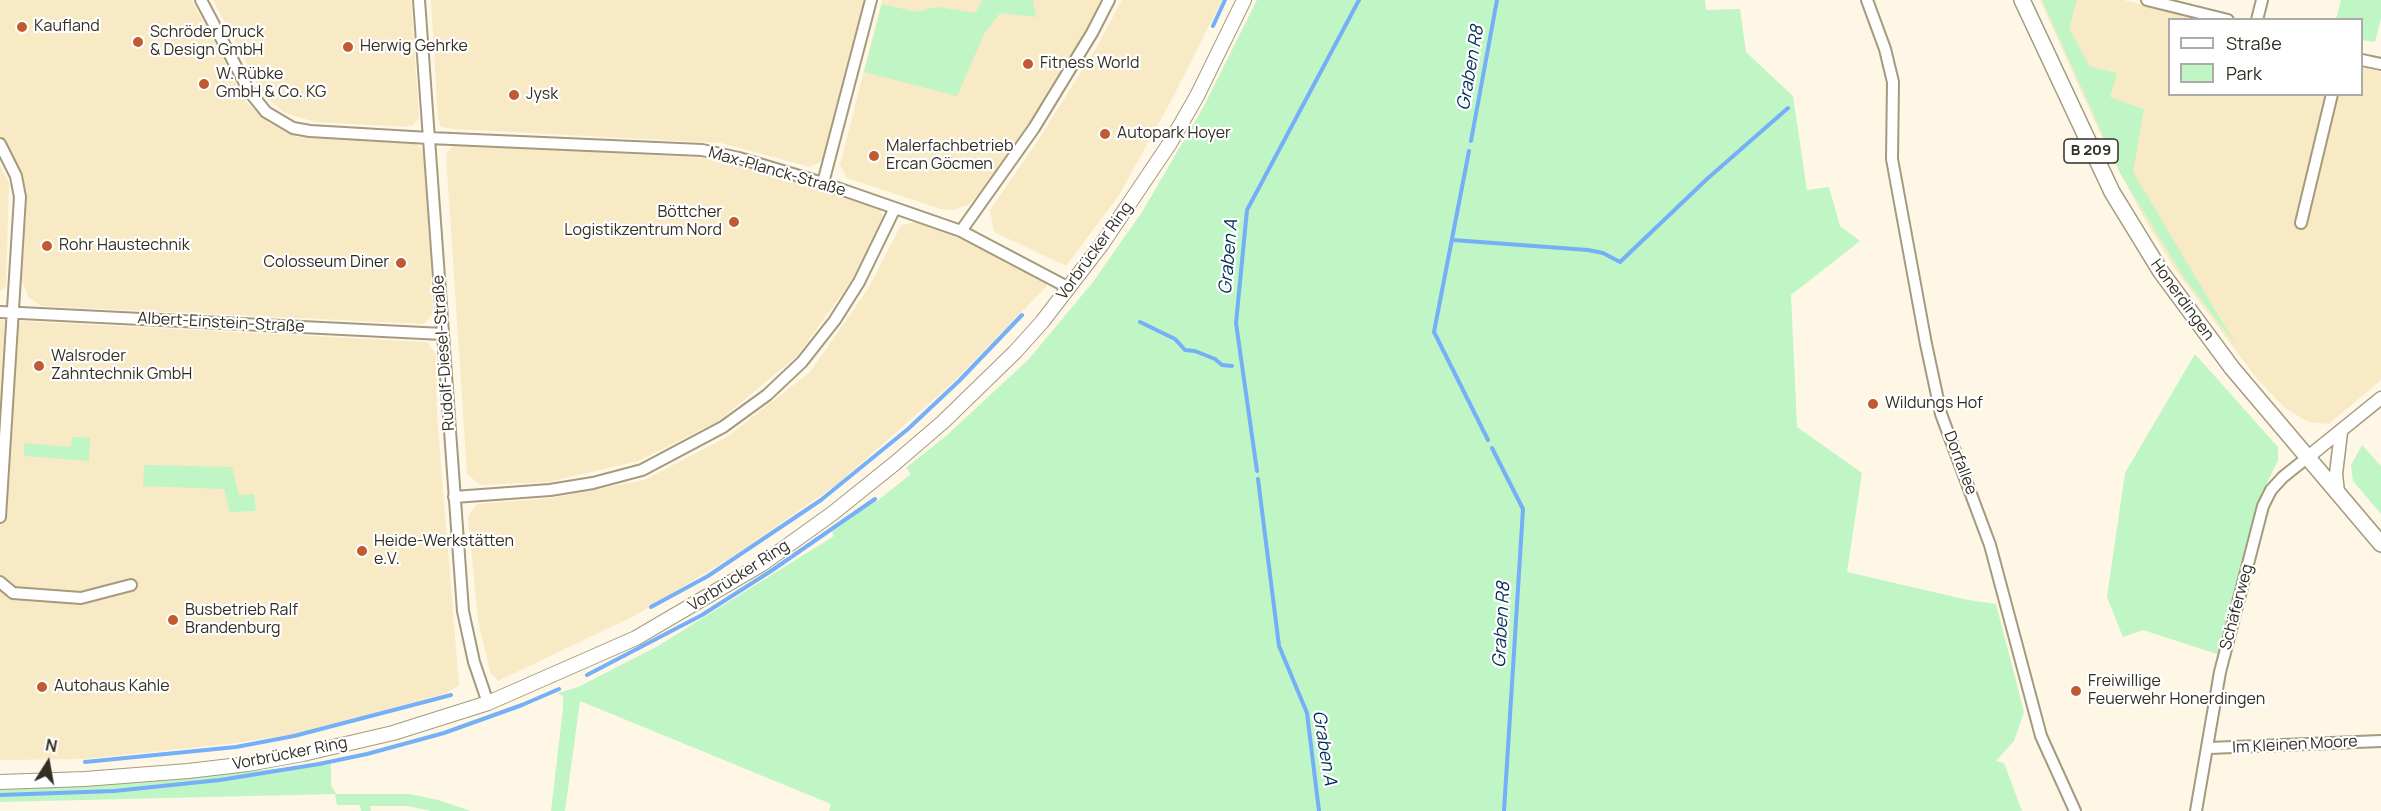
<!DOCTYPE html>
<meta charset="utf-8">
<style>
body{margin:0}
#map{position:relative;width:2381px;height:811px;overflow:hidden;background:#fef7e5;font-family:Manrope,sans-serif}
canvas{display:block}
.legend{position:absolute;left:2168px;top:18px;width:195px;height:78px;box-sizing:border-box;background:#fff;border:2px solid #adaba7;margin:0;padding:8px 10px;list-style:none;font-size:18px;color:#322e22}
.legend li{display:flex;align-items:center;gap:12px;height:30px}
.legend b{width:30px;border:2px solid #adaba7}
.north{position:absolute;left:18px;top:733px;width:60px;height:60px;-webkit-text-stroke:4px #fff;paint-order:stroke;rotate:11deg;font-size:16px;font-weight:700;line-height:24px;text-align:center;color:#322e22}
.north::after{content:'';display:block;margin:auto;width:21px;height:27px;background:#322e22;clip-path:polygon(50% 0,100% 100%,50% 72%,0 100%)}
</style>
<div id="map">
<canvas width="2381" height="811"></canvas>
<ul class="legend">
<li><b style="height:8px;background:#fff"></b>Straße</li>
<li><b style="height:16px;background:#c0f5c5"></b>Park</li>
</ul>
<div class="north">N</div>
</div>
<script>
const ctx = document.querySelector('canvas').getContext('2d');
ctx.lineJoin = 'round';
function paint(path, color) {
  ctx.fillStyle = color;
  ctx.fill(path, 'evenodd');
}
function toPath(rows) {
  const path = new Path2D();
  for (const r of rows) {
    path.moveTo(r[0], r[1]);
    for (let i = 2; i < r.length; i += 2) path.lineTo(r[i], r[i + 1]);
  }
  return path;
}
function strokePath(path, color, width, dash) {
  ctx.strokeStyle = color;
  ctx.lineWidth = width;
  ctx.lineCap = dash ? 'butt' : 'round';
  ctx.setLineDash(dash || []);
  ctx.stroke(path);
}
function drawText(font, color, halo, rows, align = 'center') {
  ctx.font = font + ' Manrope,sans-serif';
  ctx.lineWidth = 4.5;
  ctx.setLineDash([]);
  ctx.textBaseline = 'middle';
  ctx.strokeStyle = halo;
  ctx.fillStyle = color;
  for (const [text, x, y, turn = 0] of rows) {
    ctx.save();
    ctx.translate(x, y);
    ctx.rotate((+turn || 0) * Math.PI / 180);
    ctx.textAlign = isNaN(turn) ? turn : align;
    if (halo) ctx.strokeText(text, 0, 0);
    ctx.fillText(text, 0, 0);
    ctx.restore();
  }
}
paint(toPath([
 [0,0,192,0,246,102,269,123,297,137,416,144,425,152,433,314,424,324,41,306,28,297,22,281,25,204,23,179,0,135],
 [213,0,411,0,419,118,413,125,407,127,315,122,285,113,263,95],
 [431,0,864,0,824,160,810,167,721,143,454,129,441,127,438,118],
 [882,0,1104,0,1087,36,1027,130,982,192,968,205,953,210,941,209,847,178,840,165],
 [1122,0,1222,0,1171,101,1118,197,1066,266,994,232,990,210,1039,139,1099,43],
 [2040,0,2123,0,2205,19,2170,20,2170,94,2362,94,2362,67,2381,72,2381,380,2329,424,2308,422,2285,408,2258,380,2174,268,2140,211,2099,131],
 [454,145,705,158,733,163,879,207,885,222,852,280,797,356,719,421,638,461,549,482,480,485,467,474,446,154],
 [0,165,9,183,6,286,0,292],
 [921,221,1043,276,1047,286,952,383,836,485,730,558,636,615,498,681,490,672,478,620,468,516,477,504,551,498,644,480,727,437,810,372,868,289,901,225],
 [0,320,427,342,436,354,437,415,459,685,447,693,295,734,228,744,83,759,0,760]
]), '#f8eac5');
paint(toPath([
 [983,0,1033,0,1036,17,1000,13,984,34,957,96,864,72,882,4,916,12,937,7,975,13],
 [1257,0,1705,0,1706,10,1740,9,1746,52,1793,96,1807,190,1829,187,1840,226,1860,241,1791,295,1797,427,1862,473,1847,572,1968,600,1996,604,2024,712,2014,741,1996,761,2004,763,2022,811,829,811,831,804,580,701,565,811,551,811,563,708,563,697,558,693,578,687,658,646,834,536,832,532,875,500,877,501,911,474,906,468,947,435,1028,360,1093,282,1142,212,1204,106],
 [2042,0,2077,0,2069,28,2090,67,2117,73,2110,97,2144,109,2133,172,2236,345,2183,276,2120,173],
 [2341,0,2381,0,2381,18,2375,42,2362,40,2362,20,2336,19],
 [2195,354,2278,447,2278,460,2257,504,2244,591,2220,655,2143,630,2123,637,2107,597,2125,473],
 [72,437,90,438,89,461,24,456,24,443,71,447],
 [2362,445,2381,466,2381,514,2353,481,2351,465],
 [144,465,232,467,239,495,254,494,256,511,230,512,224,489,143,486],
 [331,764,331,785,336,794,410,794,438,800,471,811,431,811,407,806,370,806,371,811,361,811,360,805,337,805,335,794,0,802,0,789,87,785]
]), '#c0f5c5');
strokePath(toPath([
 [1213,26,1225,0],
 [1471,141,1497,0],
 [1469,151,1434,332,1488,440],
 [1453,240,1588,250,1603,253,1620,262,1707,179,1788,108],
 [1140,322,1175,339,1185,350,1195,351,1215,359,1222,365,1232,366],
 [1492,448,1523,509,1504,811],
 [1257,471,1236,323,1247,210,1359,0],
 [1258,479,1279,646,1307,713,1319,811],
 [651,607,708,576,821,500,908,429,959,381,1022,315],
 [587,675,702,615,771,571,875,499],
 [85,762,236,747,294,736,451,695],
 [0,795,114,791,220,780,319,764,367,754,444,733,522,705,559,689]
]), '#74aff8', 4);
const minor = toPath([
 [201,0,249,91,266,112,293,128,310,131,429,138,702,150,739,158,823,183,961,231,1069,288],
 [419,0,463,611,474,662,488,703],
 [1867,0,1885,49,1893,82,1892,159,1926,344,1941,414,1990,545,2041,736,2075,811],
 [2147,0,2228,20],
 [2257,20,2262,0],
 [2362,60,2381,64],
 [0,144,16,176,20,197,0,517],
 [823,183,871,0],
 [2301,223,2332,94],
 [961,231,1034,128,1092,33,1109,0],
 [0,312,443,334],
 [454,497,550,490,593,483,642,470,723,427,767,395,802,362,835,320,859,282,895,208],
 [0,582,13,593,81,598,131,585],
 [2209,748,2381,741],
 [2196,811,2220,672,2263,506,2271,490,2283,477,2308,457]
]);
const tertiary = toPath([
 [2308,457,2381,398],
 [2338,492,2336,474,2341,432]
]);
const secondary = toPath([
 [0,782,85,779,188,771,248,764,303,754,393,733,488,703,636,638,762,564,833,513,894,464,943,422,1015,352,1042,322,1102,244,1170,143,1197,96,1244,0]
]);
const primary = toPath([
 [2022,0,2112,192,2161,272,2232,368,2381,544]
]);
strokePath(minor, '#a59a7e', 14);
strokePath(tertiary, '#a59a7e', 15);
strokePath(secondary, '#a59a7e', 16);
strokePath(primary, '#a59a7e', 18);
strokePath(minor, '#fff', 10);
strokePath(tertiary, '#fff', 12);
strokePath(secondary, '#fff', 14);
strokePath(primary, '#fff', 15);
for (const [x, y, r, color] of [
 [22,27,6,"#c15a2f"],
 [138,42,6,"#c15a2f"],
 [348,47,6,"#c15a2f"],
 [1028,64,6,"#c15a2f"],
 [204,84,6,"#c15a2f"],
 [514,95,6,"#c15a2f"],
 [1105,134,6,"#c15a2f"],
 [874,156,6,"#c15a2f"],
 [734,222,6,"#c15a2f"],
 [47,246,6,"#c15a2f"],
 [401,263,6,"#c15a2f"],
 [39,366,6,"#c15a2f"],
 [1873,404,6,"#c15a2f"],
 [362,551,6,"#c15a2f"],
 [173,620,6,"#c15a2f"],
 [42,687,6,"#c15a2f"],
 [2076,691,6,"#c15a2f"]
]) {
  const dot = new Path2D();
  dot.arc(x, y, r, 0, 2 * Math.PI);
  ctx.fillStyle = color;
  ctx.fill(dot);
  strokePath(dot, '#fff', 2);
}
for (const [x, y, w] of [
 [2091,151,54]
]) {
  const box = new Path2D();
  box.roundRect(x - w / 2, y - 12, w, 24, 4.5);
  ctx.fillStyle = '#fff';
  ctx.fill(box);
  strokePath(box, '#322e22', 1.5);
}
drawText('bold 15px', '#322e22', null, [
 ["B 209",2091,151]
]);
drawText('16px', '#322e22', '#fff', [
 ["Kaufland",34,27],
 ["Schröder Druck",150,33],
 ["& Design GmbH",150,51],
 ["Herwig Gehrke",360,47],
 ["Fitness World",1040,64],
 ["W. Rübke",216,75],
 ["GmbH & Co. KG",216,93],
 ["Jysk",526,95],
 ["Autopark Hoyer",1117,134],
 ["Malerfachbetrieb",886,147],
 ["Ercan Göcmen",886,165],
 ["Böttcher",722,213,"right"],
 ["Logistikzentrum Nord",722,231,"right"],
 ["Rohr Haustechnik",59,246],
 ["Colosseum Diner",389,263,"right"],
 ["Walsroder",51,357],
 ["Zahntechnik GmbH",51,375],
 ["Wildungs Hof",1885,404],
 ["Heide-Werkstätten",374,542],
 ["e.V.",374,560],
 ["Busbetrieb Ralf",185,611],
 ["Brandenburg",185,629],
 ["Freiwillige",2088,682],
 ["Feuerwehr Honerdingen",2088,700],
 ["Autohaus Kahle",54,687]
], 'left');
drawText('16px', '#322e22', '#fff', [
 ["Max-Planck-Straße",777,172,16],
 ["Vorbrücker Ring",1095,251,-54],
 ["Honerdingen",2182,300,54],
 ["Albert-Einstein-Straße",221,323,3],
 ["Rudolf-Diesel-Straße",444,353,-94],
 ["Dorfallee",1960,463,69],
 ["Vorbrücker Ring",739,576,-33],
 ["Schäferweg",2237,607,-75],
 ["Im Kleinen Moore",2295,745,-3],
 ["Vorbrücker Ring",290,754,-11]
]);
drawText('italic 18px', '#022c59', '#fff', [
 ["Graben R8",1471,68,-80],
 ["Graben A",1229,257,-85],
 ["Graben R8",1502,625,-87],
 ["Graben A",1324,748,81]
]);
</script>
